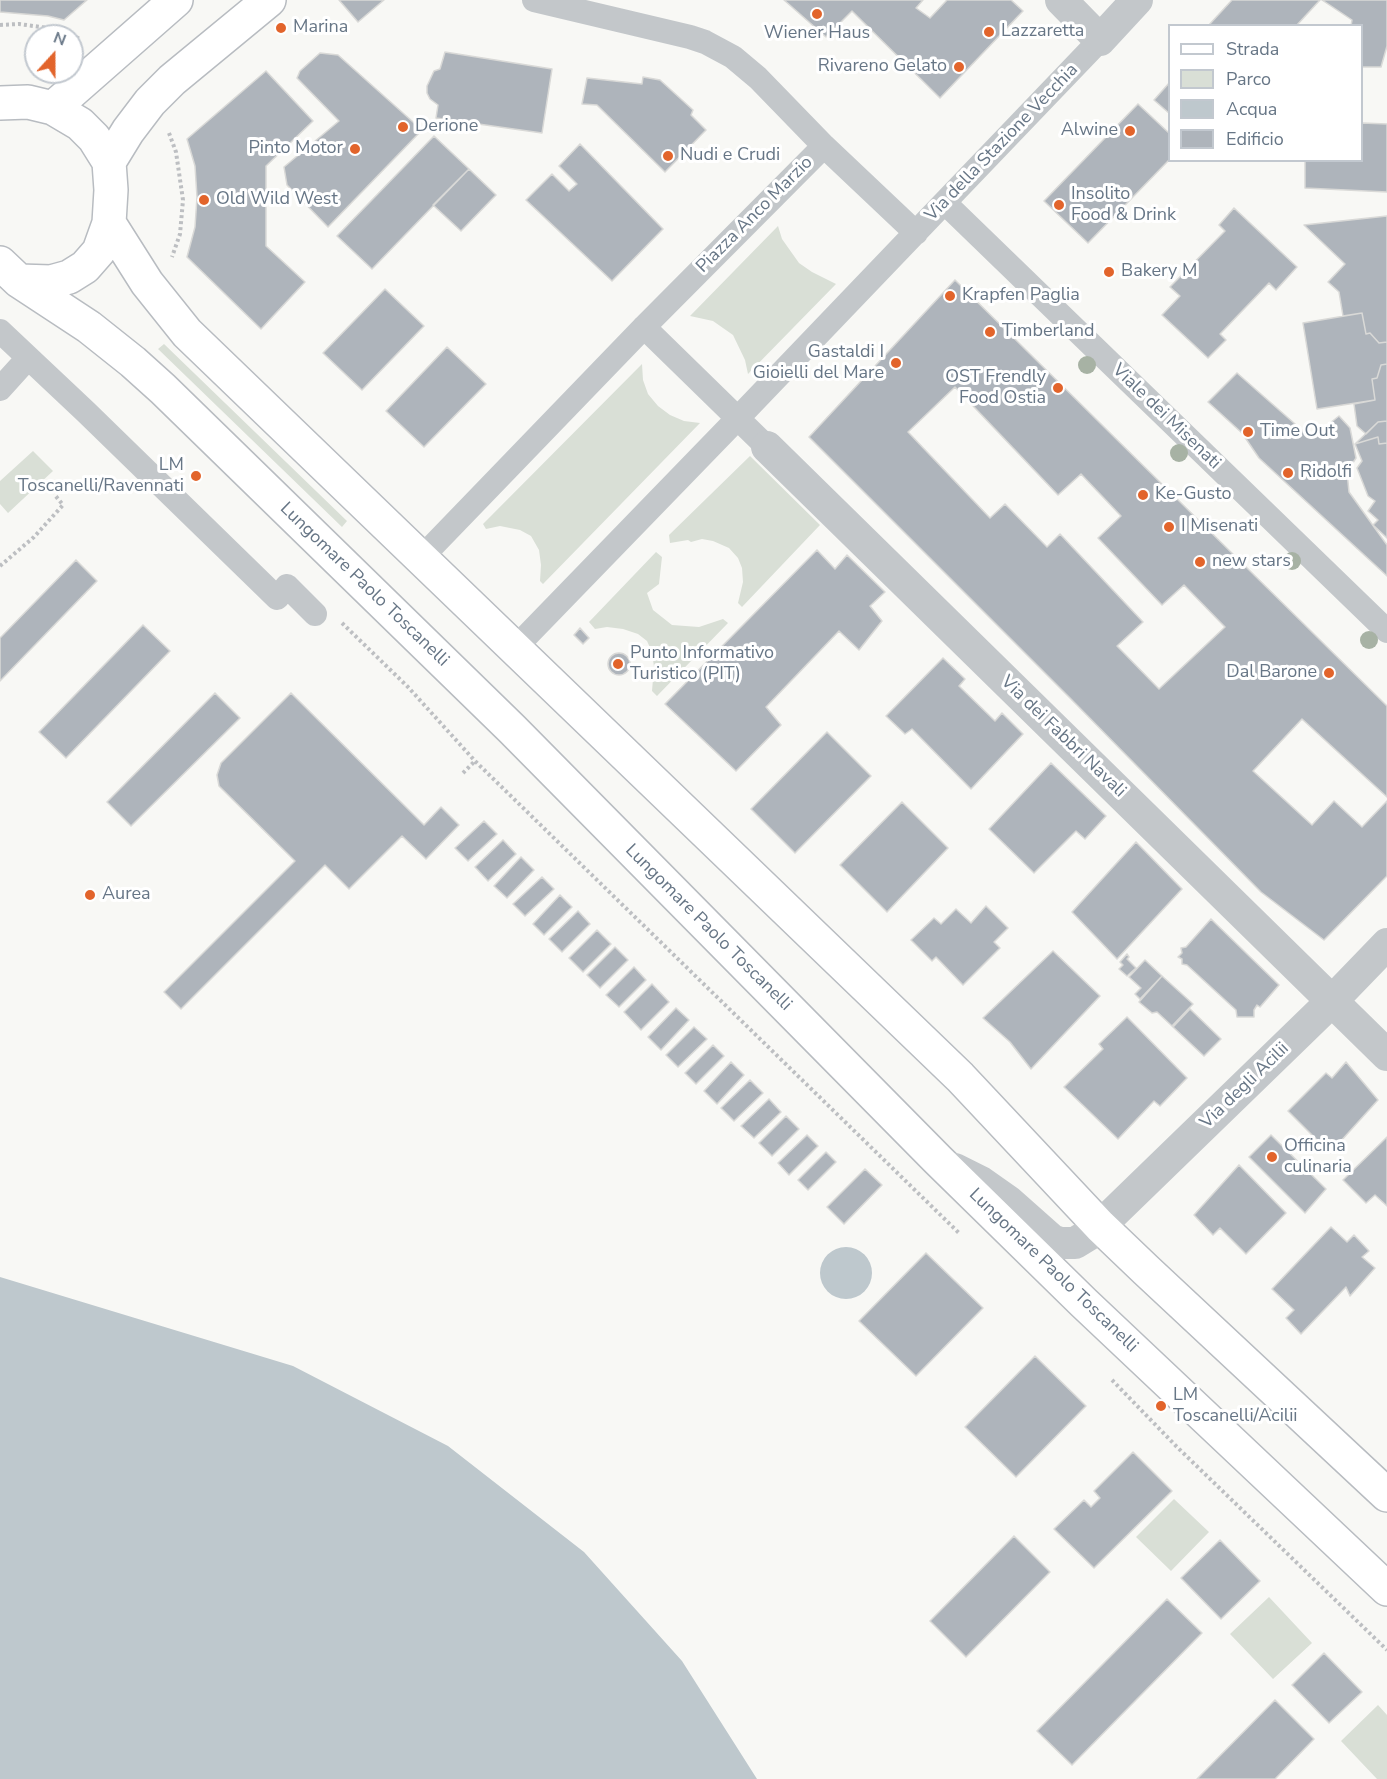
<!DOCTYPE html>
<style>
body{margin:0}
#map{position:relative;width:1387px;height:1779px;overflow:hidden;background:#f8f8f5;font-family:"Nunito Sans",sans-serif}
canvas{display:block}
.legend{position:absolute;left:1168px;top:24px;width:195px;height:138px;box-sizing:border-box;background:#fff;border:2px solid #c2c8cf;margin:0;padding:8px 10px;list-style:none;font-size:18px;color:#677686}
.legend li{display:flex;align-items:center;gap:12px;height:30px}
.legend b{width:30px;border:2px solid #c2c8cf}
.north{position:absolute;left:24px;top:24px;width:60px;height:60px;box-sizing:border-box;background:#fff;border:2px solid #c2c8cf;border-radius:50%;rotate:21deg;font-size:16px;font-weight:700;line-height:24px;text-align:center;color:#677686}
.north::after{content:'';display:block;margin:auto;width:21px;height:27px;background:#e2642b;clip-path:polygon(50% 0,100% 100%,50% 72%,0 100%)}
</style>
<div id="map">
<canvas width="1387" height="1779"></canvas>
<ul class="legend">
<li><b style="height:8px;background:#fff"></b>Strada</li>
<li><b style="height:16px;background:#d9dfd6"></b>Parco</li>
<li><b style="height:16px;background:#bec8cd"></b>Acqua</li>
<li><b style="height:16px;background:#aeb4bb"></b>Edificio</li>
</ul>
<div class="north">N</div>
</div>
<script>
const ctx = document.querySelector('canvas').getContext('2d');
ctx.lineJoin = 'round';
function paint(path, color) {
  ctx.fillStyle = color;
  ctx.fill(path, 'evenodd');
}
function toPath(rows) {
  const path = new Path2D();
  for (const r of rows) {
    if (r.length === 3) {
      path.moveTo(r[0] + r[2], r[1]);
      path.arc(r[0], r[1], r[2], 0, 2 * Math.PI);
      continue;
    }
    path.moveTo(r[0], r[1]);
    for (let i = 2; i < r.length; i += 2) path.lineTo(r[i], r[i + 1]);
  }
  return path;
}
function strokePath(path, color, width, dash) {
  ctx.strokeStyle = color;
  ctx.lineWidth = width;
  ctx.lineCap = dash ? 'butt' : 'round';
  ctx.setLineDash(dash || []);
  ctx.stroke(path);
}
function drawText(font, color, halo, rows, align = 'center') {
  ctx.font = font + ' "Nunito Sans",sans-serif';
  ctx.lineWidth = 6;
  ctx.setLineDash([]);
  ctx.textBaseline = 'middle';
  ctx.strokeStyle = halo;
  ctx.fillStyle = color;
  for (const [text, x, y, turn = 0] of rows) {
    ctx.save();
    ctx.translate(x, y);
    ctx.rotate((+turn || 0) * Math.PI / 180);
    ctx.textAlign = isNaN(turn) ? turn : align;
    if (halo) ctx.strokeText(text, 0, 0);
    ctx.fillText(text, 0, 0);
    ctx.restore();
  }
}
paint(toPath([
 [778,226,782,239,799,263,812,272,836,284,748,374,745,360,733,335,713,321,690,316],
 [164,344,347,521,342,527,158,349],
 [642,364,643,380,648,394,658,406,670,415,684,421,700,423,543,584,540,581,541,565,539,550,531,536,520,530,500,526,486,529,483,524],
 [33,451,53,471,8,513,0,504,0,481],
 [750,456,820,525,742,607,738,603,743,582,742,568,738,558,729,548,713,541,702,539,691,542,688,540,670,543,669,535],
 [656,552,662,557,659,584,647,593,653,610,672,625,699,627,723,619,728,623,657,696,652,691,654,667,652,652,647,641,638,634,623,629,607,627,595,629,589,622],
 [1174,1499,1209,1532,1171,1571,1136,1537],
 [1269,1597,1312,1643,1273,1679,1230,1634],
 [1378,1705,1387,1715,1387,1779,1377,1779,1341,1741]
]), '#d9dfd6');
paint(toPath([
 [846,1273,26],
 [0,1277,293,1366,448,1446,584,1552,682,1661,757,1779,0,1779]
]), '#bec8cd');
const building = toPath([
 [0,0,87,0,64,20,48,16,0,12,0,0],
 [339,0,384,0,358,22,339,0],
 [784,0,923,0,916,8,930,18,947,0,1011,0,1023,11,940,98,852,11,826,37,784,0],
 [1232,0,1320,0,1296,26,1208,26,1232,0],
 [1322,0,1387,0,1387,46,1381,67,1362,67,1362,26,1351,26,1352,20,1322,0],
 [445,52,552,69,542,133,436,118,438,105,430,99,427,93,427,86,434,71,440,69,445,52],
 [320,53,338,55,422,130,328,227,287,185,284,167,339,121,297,78,300,71,320,53],
 [266,71,313,121,266,166,266,246,305,282,261,329,187,257,195,227,197,197,195,166,187,139,266,71],
 [643,77,660,80,693,110,691,115,706,130,665,172,597,105,582,104,587,78,642,84,643,77],
 [1170,82,1170,114,1154,100,1170,82],
 [1138,104,1170,134,1170,159,1088,243,1044,201,1138,104],
 [1362,123,1387,124,1387,192,1305,188,1305,160,1362,160,1362,123],
 [434,136,469,169,372,269,337,236,434,136],
 [580,144,663,229,612,281,526,200,552,174,569,191,577,184,559,166,580,144],
 [469,169,496,195,461,231,433,205,469,169],
 [1234,208,1297,267,1276,290,1269,283,1220,334,1226,340,1208,358,1162,315,1180,296,1170,287,1225,231,1219,225,1234,208],
 [1387,216,1387,344,1387,342,1379,343,1370,333,1366,334,1362,313,1343,316,1339,292,1328,282,1345,264,1304,225,1387,216],
 [955,280,1387,706,1387,797,1302,719,1253,771,1312,825,1334,801,1362,827,1387,801,1387,876,1324,940,1261,892,1070,698,809,437,955,280],
 [955,387,1058,495,1081,474,1121,516,1098,538,1162,605,1184,585,1225,627,1159,689,1117,646,1143,622,1060,534,1047,547,1005,504,990,518,908,432,955,387],
 [385,289,424,326,362,390,323,353,385,289],
 [1362,313,1366,334,1370,333,1379,343,1387,342,1387,364,1381,365,1377,378,1372,379,1375,400,1317,409,1303,323,1362,313],
 [447,347,486,384,424,447,386,411,447,347],
 [1387,364,1387,421,1378,422,1366,434,1357,426,1354,404,1375,400,1372,379,1377,378,1381,365,1387,364],
 [1237,373,1311,438,1339,416,1350,428,1356,458,1347,472,1349,492,1387,545,1387,576,1259,458,1242,433,1208,402,1237,373],
 [1387,421,1387,443,1379,444,1378,437,1355,444,1378,422,1387,421],
 [1378,437,1379,444,1387,443,1387,538,1373,525,1378,520,1368,511,1375,501,1368,496,1357,468,1362,461,1355,444,1378,437],
 [817,550,835,569,847,555,885,592,870,606,882,621,859,650,839,631,766,707,781,725,736,771,665,704,817,550],
 [76,560,97,581,0,681,0,638,76,560],
 [143,625,170,651,66,758,39,732,143,625],
 [580,628,589,638,583,644,574,635,580,628],
 [619,664,11],
 [943,658,965,679,959,686,995,721,1002,713,1023,734,971,789,912,729,905,734,886,716,943,658],
 [215,693,240,718,131,826,107,802,215,693],
 [291,693,424,825,441,807,459,825,426,859,402,836,349,889,325,865,181,1009,164,992,295,861,219,786,217,775,221,763,291,693],
 [827,732,871,776,795,853,751,809,827,732],
 [1051,763,1106,816,1085,839,1076,831,1034,873,989,829,1051,763],
 [902,802,948,848,887,912,840,865,902,802],
 [484,821,497,834,468,861,455,848,484,821],
 [503,840,516,854,488,881,475,867,503,840],
 [1136,842,1182,889,1117,959,1072,912,1136,842],
 [521,857,534,870,507,898,494,886,521,857],
 [542,877,554,889,525,916,513,904,542,877],
 [560,895,572,907,544,935,533,924,560,895],
 [986,906,1008,928,994,942,1000,948,963,985,936,957,932,961,911,940,934,918,941,924,956,909,971,923,986,906],
 [578,911,590,924,562,952,549,939,578,911],
 [1211,919,1279,985,1260,1007,1257,1005,1254,1010,1254,1017,1237,1017,1236,1010,1187,965,1182,964,1182,959,1178,957,1182,953,1181,948,1186,947,1211,919],
 [597,930,611,944,583,972,569,958,597,930],
 [615,947,628,960,600,988,587,975,615,947],
 [1053,951,1100,996,1031,1069,1010,1042,983,1018,1053,951],
 [1127,954,1129,957,1127,959,1136,968,1127,976,1119,969,1123,965,1120,962,1127,954],
 [1145,960,1162,976,1140,999,1135,994,1141,988,1129,977,1145,960],
 [634,967,646,980,619,1007,606,995,634,967],
 [1162,976,1193,1004,1172,1026,1157,1012,1152,1013,1139,1002,1162,976],
 [652,984,669,1002,641,1030,624,1012,652,984],
 [676,1008,689,1020,661,1050,648,1037,676,1008],
 [1190,1009,1221,1039,1204,1056,1173,1027,1190,1009],
 [1127,1017,1187,1078,1160,1106,1154,1101,1118,1139,1064,1087,1103,1049,1099,1044,1127,1017],
 [694,1027,707,1039,678,1067,666,1055,694,1027],
 [713,1045,724,1056,696,1084,685,1073,713,1045],
 [731,1062,744,1075,717,1104,704,1091,731,1062],
 [1346,1062,1378,1100,1330,1153,1288,1111,1326,1073,1332,1078,1346,1062],
 [750,1080,763,1093,734,1121,721,1108,750,1080],
 [769,1099,781,1112,754,1138,741,1126,769,1099],
 [786,1116,799,1129,772,1156,759,1143,786,1116],
 [807,1135,818,1146,789,1175,778,1163,807,1135],
 [1271,1135,1326,1189,1305,1213,1249,1157,1271,1135],
 [1387,1137,1387,1206,1375,1195,1366,1203,1343,1180,1387,1137],
 [826,1152,836,1162,808,1190,798,1180,826,1152],
 [1239,1165,1286,1213,1246,1254,1220,1228,1213,1235,1194,1215,1239,1165],
 [865,1169,882,1185,844,1224,827,1207,865,1169],
 [1331,1227,1347,1242,1354,1235,1369,1251,1362,1257,1375,1268,1350,1296,1346,1287,1301,1334,1286,1318,1294,1310,1272,1289,1331,1227],
 [926,1253,983,1308,916,1376,859,1321,926,1253],
 [1035,1356,1086,1406,1016,1477,965,1427,1035,1356],
 [1133,1452,1172,1491,1094,1568,1054,1529,1084,1500,1091,1507,1100,1498,1094,1491,1133,1452],
 [1014,1536,1050,1572,966,1657,930,1621,1014,1536],
 [1220,1540,1260,1581,1221,1619,1181,1578,1220,1540],
 [1167,1599,1202,1633,1072,1765,1037,1731,1167,1599],
 [1324,1653,1362,1692,1329,1723,1292,1685,1324,1653],
 [1275,1700,1314,1739,1275,1779,1197,1779,1275,1700]
]);
paint(building, '#aeb4bb');
strokePath(building, '#d9d9d7', 1.5);
const secondary = toPath([
 [0,103,28,102,53,108,80,124,94,138,109,162,111,190,109,223,99,251,85,267,69,277,51,282,19,281],
 [53,108,176,0],
 [109,162,128,131,150,102,172,80,269,0],
 [109,223,147,283,187,333,960,1077,1100,1226,1146,1270,1387,1495],
 [0,263,19,281,89,327,133,362,163,389,512,729,938,1160,1084,1303,1387,1589]
]);
strokePath(secondary, '#b8bcc1', 36);
strokePath(toPath([
 [0,25,19,24,48,28,81,39],
 [169,133,176,152,183,200,180,234,172,257],
 [0,566,34,537,63,505,54,494],
 [342,623,408,687,475,761,960,1234],
 [463,773,475,761],
 [1112,1380,1177,1447,1387,1650]
]), '#bdbfc2', 4, [3, 3]);
strokePath(toPath([
 [534,0,690,37,705,42,733,57,758,78,824,146,916,233],
 [945,203,1387,631],
 [644,327,767,447],
 [0,331,86,412,277,598,287,586,315,614],
 [0,389,28,358],
 [422,557,644,327,824,146],
 [515,648,737,419,1100,40]
]), '#c3c7ca', 24);
strokePath(toPath([
 [1061,0,1100,40,1137,0],
 [767,447,1387,1055],
 [955,1169,981,1182,1008,1201,1052,1240,1060,1243,1075,1243,1093,1232,1100,1226,1332,1001,1387,944]
]), '#c3c7ca', 32);
strokePath(secondary, '#fff', 33);
ctx.fillStyle = '#a7b2a4';
for (const [x, y] of [
 [1087,365],
 [1179,453],
 [1292,561],
 [1369,640]
]) {
  ctx.beginPath();
  ctx.arc(x, y, 9, 0, 2 * Math.PI);
  ctx.fill();
}
for (const [x, y, r, color] of [
 [817,14,6,"#e2642b"],
 [281,28,6,"#e2642b"],
 [989,32,6,"#e2642b"],
 [959,67,6,"#e2642b"],
 [403,127,6,"#e2642b"],
 [1130,131,6,"#e2642b"],
 [355,149,6,"#e2642b"],
 [668,156,6,"#e2642b"],
 [204,200,6,"#e2642b"],
 [1059,205,6,"#e2642b"],
 [1109,272,6,"#e2642b"],
 [950,296,6,"#e2642b"],
 [990,332,6,"#e2642b"],
 [896,363,6,"#e2642b"],
 [1058,388,6,"#e2642b"],
 [1248,432,6,"#e2642b"],
 [1288,473,6,"#e2642b"],
 [196,476,6,"#e2642b"],
 [1143,495,6,"#e2642b"],
 [1169,527,6,"#e2642b"],
 [1200,562,6,"#e2642b"],
 [618,664,6,"#e2642b"],
 [1329,673,6,"#e2642b"],
 [90,895,6,"#e2642b"],
 [1272,1157,6,"#e2642b"],
 [1161,1406,6,"#e2642b"]
]) {
  const dot = new Path2D();
  dot.arc(x, y, r, 0, 2 * Math.PI);
  ctx.fillStyle = color;
  ctx.fill(dot);
  strokePath(dot, '#fff', 2);
}
drawText('18px', '#677686', '#fff', [
 ["Marina",293,28],
 ["Lazzaretta",1001,32],
 ["Wiener Haus",817,34,"center"],
 ["Rivareno Gelato",947,67,"right"],
 ["Derione",415,127],
 ["Alwine",1118,131,"right"],
 ["Pinto Motor",343,149,"right"],
 ["Nudi e Crudi",680,156],
 ["Insolito",1071,195],
 ["Food & Drink",1071,216],
 ["Old Wild West",216,200],
 ["Bakery M",1121,272],
 ["Krapfen Paglia",962,296],
 ["Timberland",1002,332],
 ["Gastaldi I",884,353,"right"],
 ["Gioielli del Mare",884,374,"right"],
 ["OST Frendly",1046,378,"right"],
 ["Food Ostia",1046,399,"right"],
 ["Time Out",1260,432],
 ["LM",184,466,"right"],
 ["Toscanelli/Ravennati",184,487,"right"],
 ["Ridolfi",1300,473],
 ["Ke-Gusto",1155,495],
 ["I Misenati",1181,527],
 ["new stars",1212,562],
 ["Punto Informativo",630,654],
 ["Turistico (PIT)",630,675],
 ["Dal Barone",1317,673,"right"],
 ["Aurea",102,895],
 ["Officina",1284,1147],
 ["culinaria",1284,1168],
 ["LM",1173,1396],
 ["Toscanelli/Acilii",1173,1417]
], 'left');
drawText('18px', '#677686', '#fff', [
 ["Via della Stazione Vecchia",1002,143,-46],
 ["Piazza Anco Marzio",755,215,-45],
 ["Viale dei Misenati",1166,417,44],
 ["Lungomare Paolo Toscanelli",364,585,44],
 ["Via dei Fabbri Navali",1063,737,44],
 ["Lungomare Paolo Toscanelli",708,928,45],
 ["Via degli Acilii",1245,1086,-44],
 ["Lungomare Paolo Toscanelli",1053,1271,44]
]);
</script>
